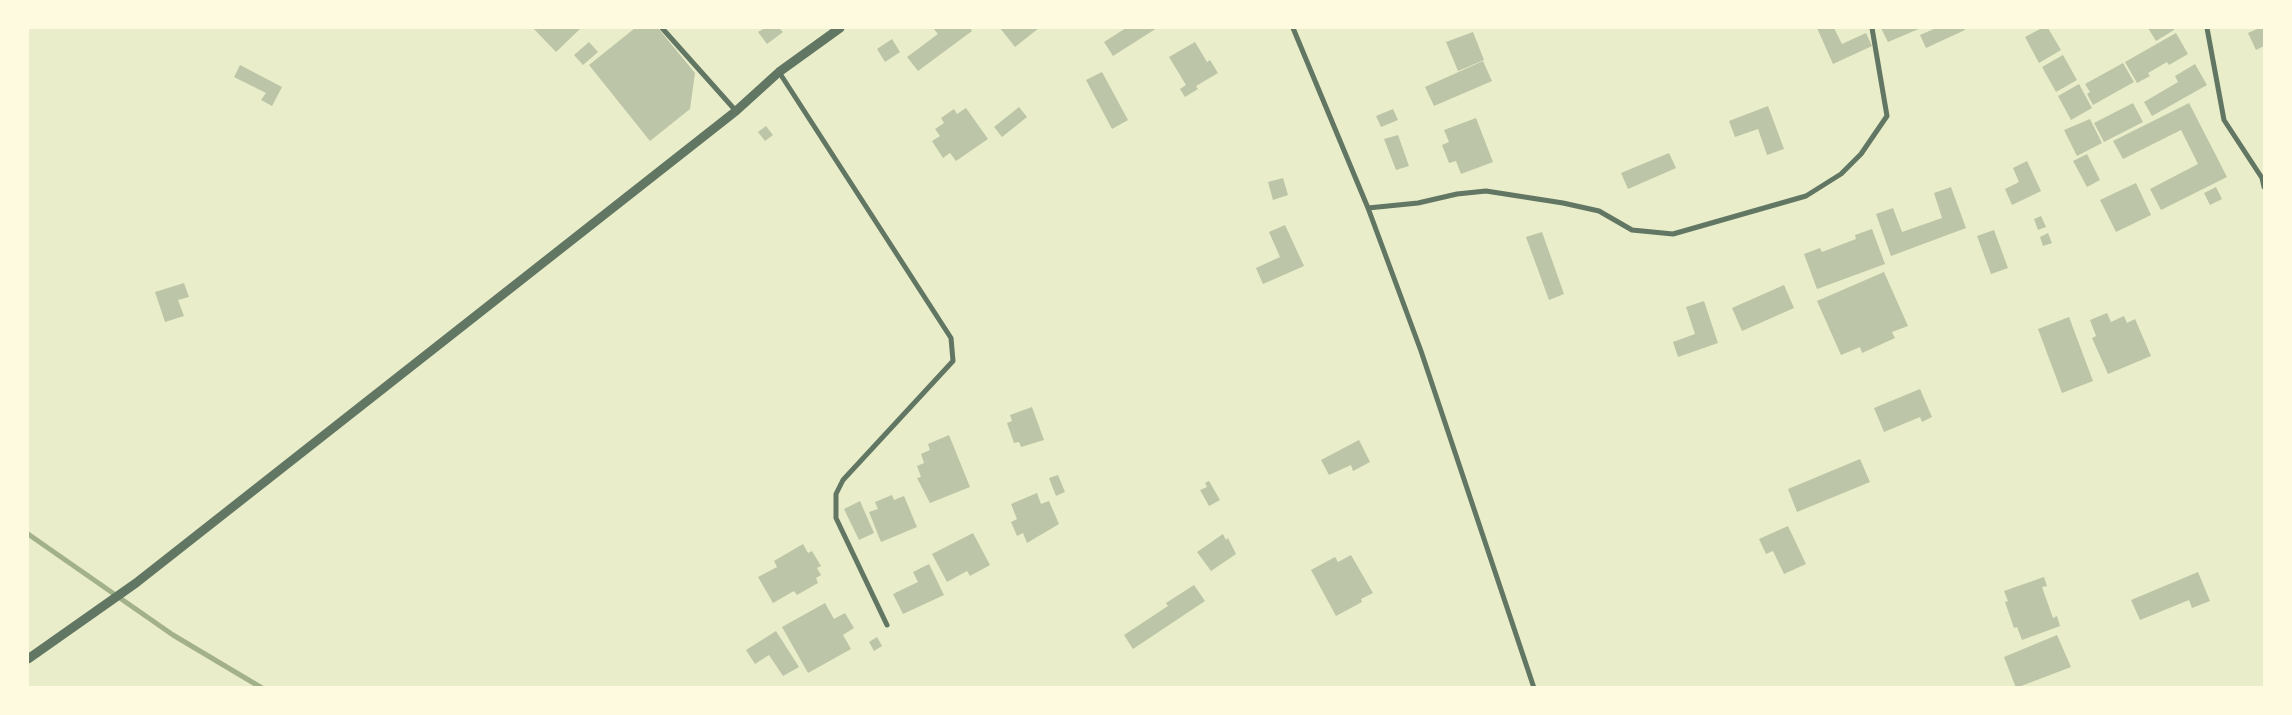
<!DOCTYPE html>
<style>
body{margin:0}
#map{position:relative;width:2292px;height:715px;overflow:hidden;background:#e9edc9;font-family:Figtree,sans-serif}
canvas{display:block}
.frame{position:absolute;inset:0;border:29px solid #fefae0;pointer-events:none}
</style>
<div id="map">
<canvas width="2292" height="715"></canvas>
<div class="frame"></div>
</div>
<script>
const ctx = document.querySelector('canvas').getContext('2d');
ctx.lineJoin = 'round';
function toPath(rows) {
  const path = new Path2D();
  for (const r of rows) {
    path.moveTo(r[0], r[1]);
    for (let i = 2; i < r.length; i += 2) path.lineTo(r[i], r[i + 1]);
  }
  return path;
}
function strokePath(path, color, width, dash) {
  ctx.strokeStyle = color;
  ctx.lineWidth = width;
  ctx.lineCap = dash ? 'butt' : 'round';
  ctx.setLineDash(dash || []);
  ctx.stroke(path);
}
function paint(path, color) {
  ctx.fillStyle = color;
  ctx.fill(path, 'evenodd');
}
strokePath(toPath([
 [28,534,173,635,262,688]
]), '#a3b18a', 5);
paint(toPath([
 [533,28,581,28,556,52],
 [635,28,658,28,695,73,690,109,650,141,589,65],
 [765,28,779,28,783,32,767,44,758,32],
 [933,28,970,28,972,31,918,71,907,57,938,34],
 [1000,28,1039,28,1015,47],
 [1126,28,1157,28,1113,56,1104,42],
 [1817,28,1834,28,1842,44,1866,33,1872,46,1833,64],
 [1881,28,1921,28,1888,42],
 [1936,28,1964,28,1965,30,1926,48,1920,35],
 [2042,28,2048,28,2061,50,2039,63,2025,37],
 [2148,28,2173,28,2174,30,2156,41],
 [2259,28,2264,28,2264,46,2256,50,2248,33],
 [1473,32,1484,60,1458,71,1446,42],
 [2176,33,2188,54,2169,65,2167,62,2148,73,2150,76,2137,83,2125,62],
 [892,39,900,52,885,62,877,49],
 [589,42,598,52,583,65,574,55],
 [1195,42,1207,62,1210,60,1218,73,1196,86,1198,89,1185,97,1180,89,1186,85,1169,57],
 [2063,55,2077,80,2056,92,2042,67],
 [1483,61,1492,81,1434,106,1425,87],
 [2123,63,2134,82,2093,105,2087,94,2090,92,2085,84],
 [2195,64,2207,85,2152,116,2144,102,2178,82,2175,76],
 [240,65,282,87,272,106,261,100,266,93,234,77],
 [1102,72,1128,120,1112,129,1086,80],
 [2079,84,2092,108,2071,120,2058,96],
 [2133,103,2143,122,2104,142,2094,123],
 [2189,103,2227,177,2161,210,2150,189,2198,164,2181,130,2123,159,2113,141],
 [1768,106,1784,149,1767,155,1758,129,1735,137,1729,121],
 [1019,107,1027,117,1002,137,994,127],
 [966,108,988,139,956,161,950,153,943,158,932,141,940,136,935,129,944,123,941,118,954,109,957,114],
 [1393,109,1398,120,1381,127,1376,116],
 [1476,118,1493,162,1461,174,1456,161,1449,163,1442,145,1449,142,1444,130],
 [2090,119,2102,143,2077,156,2064,130],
 [766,126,773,135,765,141,758,132],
 [1398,135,1409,166,1396,170,1384,139],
 [1669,153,1676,168,1628,189,1621,173],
 [2087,154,2100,180,2087,187,2073,161],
 [2027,161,2041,191,2012,205,2005,189,2019,182,2013,168],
 [1283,178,1288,195,1273,200,1268,182],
 [2136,183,2151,215,2116,232,2100,200],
 [1951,187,1966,228,1891,256,1876,214,1893,208,1902,232,1942,218,1934,193],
 [2216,187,2222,199,2210,205,2204,193],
 [2041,216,2046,227,2038,230,2034,219],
 [1285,225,1304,266,1263,284,1256,268,1280,257,1269,232],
 [1872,229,1885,264,1817,289,1804,254,1820,248,1822,252,1856,239,1855,235],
 [1994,230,2008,268,1991,274,1977,236],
 [1542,232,1564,294,1549,300,1526,237],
 [2048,233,2052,243,2043,246,2040,237],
 [1884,272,1908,326,1892,332,1895,338,1862,353,1860,347,1841,355,1817,301],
 [184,283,189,297,178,300,184,316,165,322,155,292],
 [1784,285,1794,308,1742,331,1732,308],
 [1704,301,1718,343,1678,357,1673,342,1695,334,1686,307],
 [2107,313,2111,322,2124,316,2127,323,2135,319,2151,356,2108,374,2092,338,2096,336,2090,320],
 [2069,317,2093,381,2062,393,2038,329],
 [1920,389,1932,417,1922,422,1920,417,1884,432,1874,408],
 [1032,407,1044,440,1021,447,1019,442,1014,443,1007,423,1012,421,1010,415],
 [949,435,970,487,930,503,917,478,921,477,917,466,924,463,921,454,930,450,928,444],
 [1359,440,1370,462,1353,471,1351,465,1329,475,1321,460],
 [1860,459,1870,482,1797,512,1788,489],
 [1058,475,1065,492,1056,496,1049,478],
 [1209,481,1220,500,1209,506,1200,490,1207,487,1205,483],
 [1037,493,1041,504,1049,501,1059,524,1027,543,1023,533,1017,536,1011,522,1017,519,1011,504],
 [892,495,894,500,904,496,917,527,881,542,869,512,878,509,875,502],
 [860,501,874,533,859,540,844,509],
 [1788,526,1806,564,1784,574,1773,551,1766,554,1759,539],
 [973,533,990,565,970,576,967,571,947,582,932,554],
 [1223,534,1226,540,1228,538,1236,554,1211,571,1197,552],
 [803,544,808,553,812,551,821,566,817,568,821,575,816,578,818,583,797,595,794,591,773,603,758,577,777,567,774,561],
 [1351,555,1373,593,1361,599,1362,602,1336,616,1311,570,1335,557,1338,562],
 [929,564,944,595,903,614,893,594,918,582,913,572],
 [2198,572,2210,601,2192,608,2189,600,2140,620,2131,600],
 [2044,577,2047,586,2042,587,2053,618,2057,616,2060,626,2022,640,2017,627,2014,628,2005,602,2008,601,2004,591],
 [1194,585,1205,601,1133,649,1124,635,1168,606,1166,603],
 [825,603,834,619,845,613,854,628,843,635,851,649,808,673,782,627],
 [776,631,799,667,783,676,769,655,755,664,746,650],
 [2057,635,2071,667,2016,688,2004,657],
 [877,637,882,646,874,651,869,642]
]), '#bcc5a7');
strokePath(toPath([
 [662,28,736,111],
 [1293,28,1368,208,1421,351,1534,688],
 [2207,28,2224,120,2262,178,2264,187],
 [779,72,951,338,953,361,843,480,836,494,836,518,887,625],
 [1368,208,1418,203,1457,194,1486,191,1563,203,1599,211,1632,230,1673,234,1806,196,1841,174,1861,154,1887,116,1872,28]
]), '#617663', 5);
strokePath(toPath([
 [28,659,136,583,736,111,779,72,840,28]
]), '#617663', 9);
</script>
